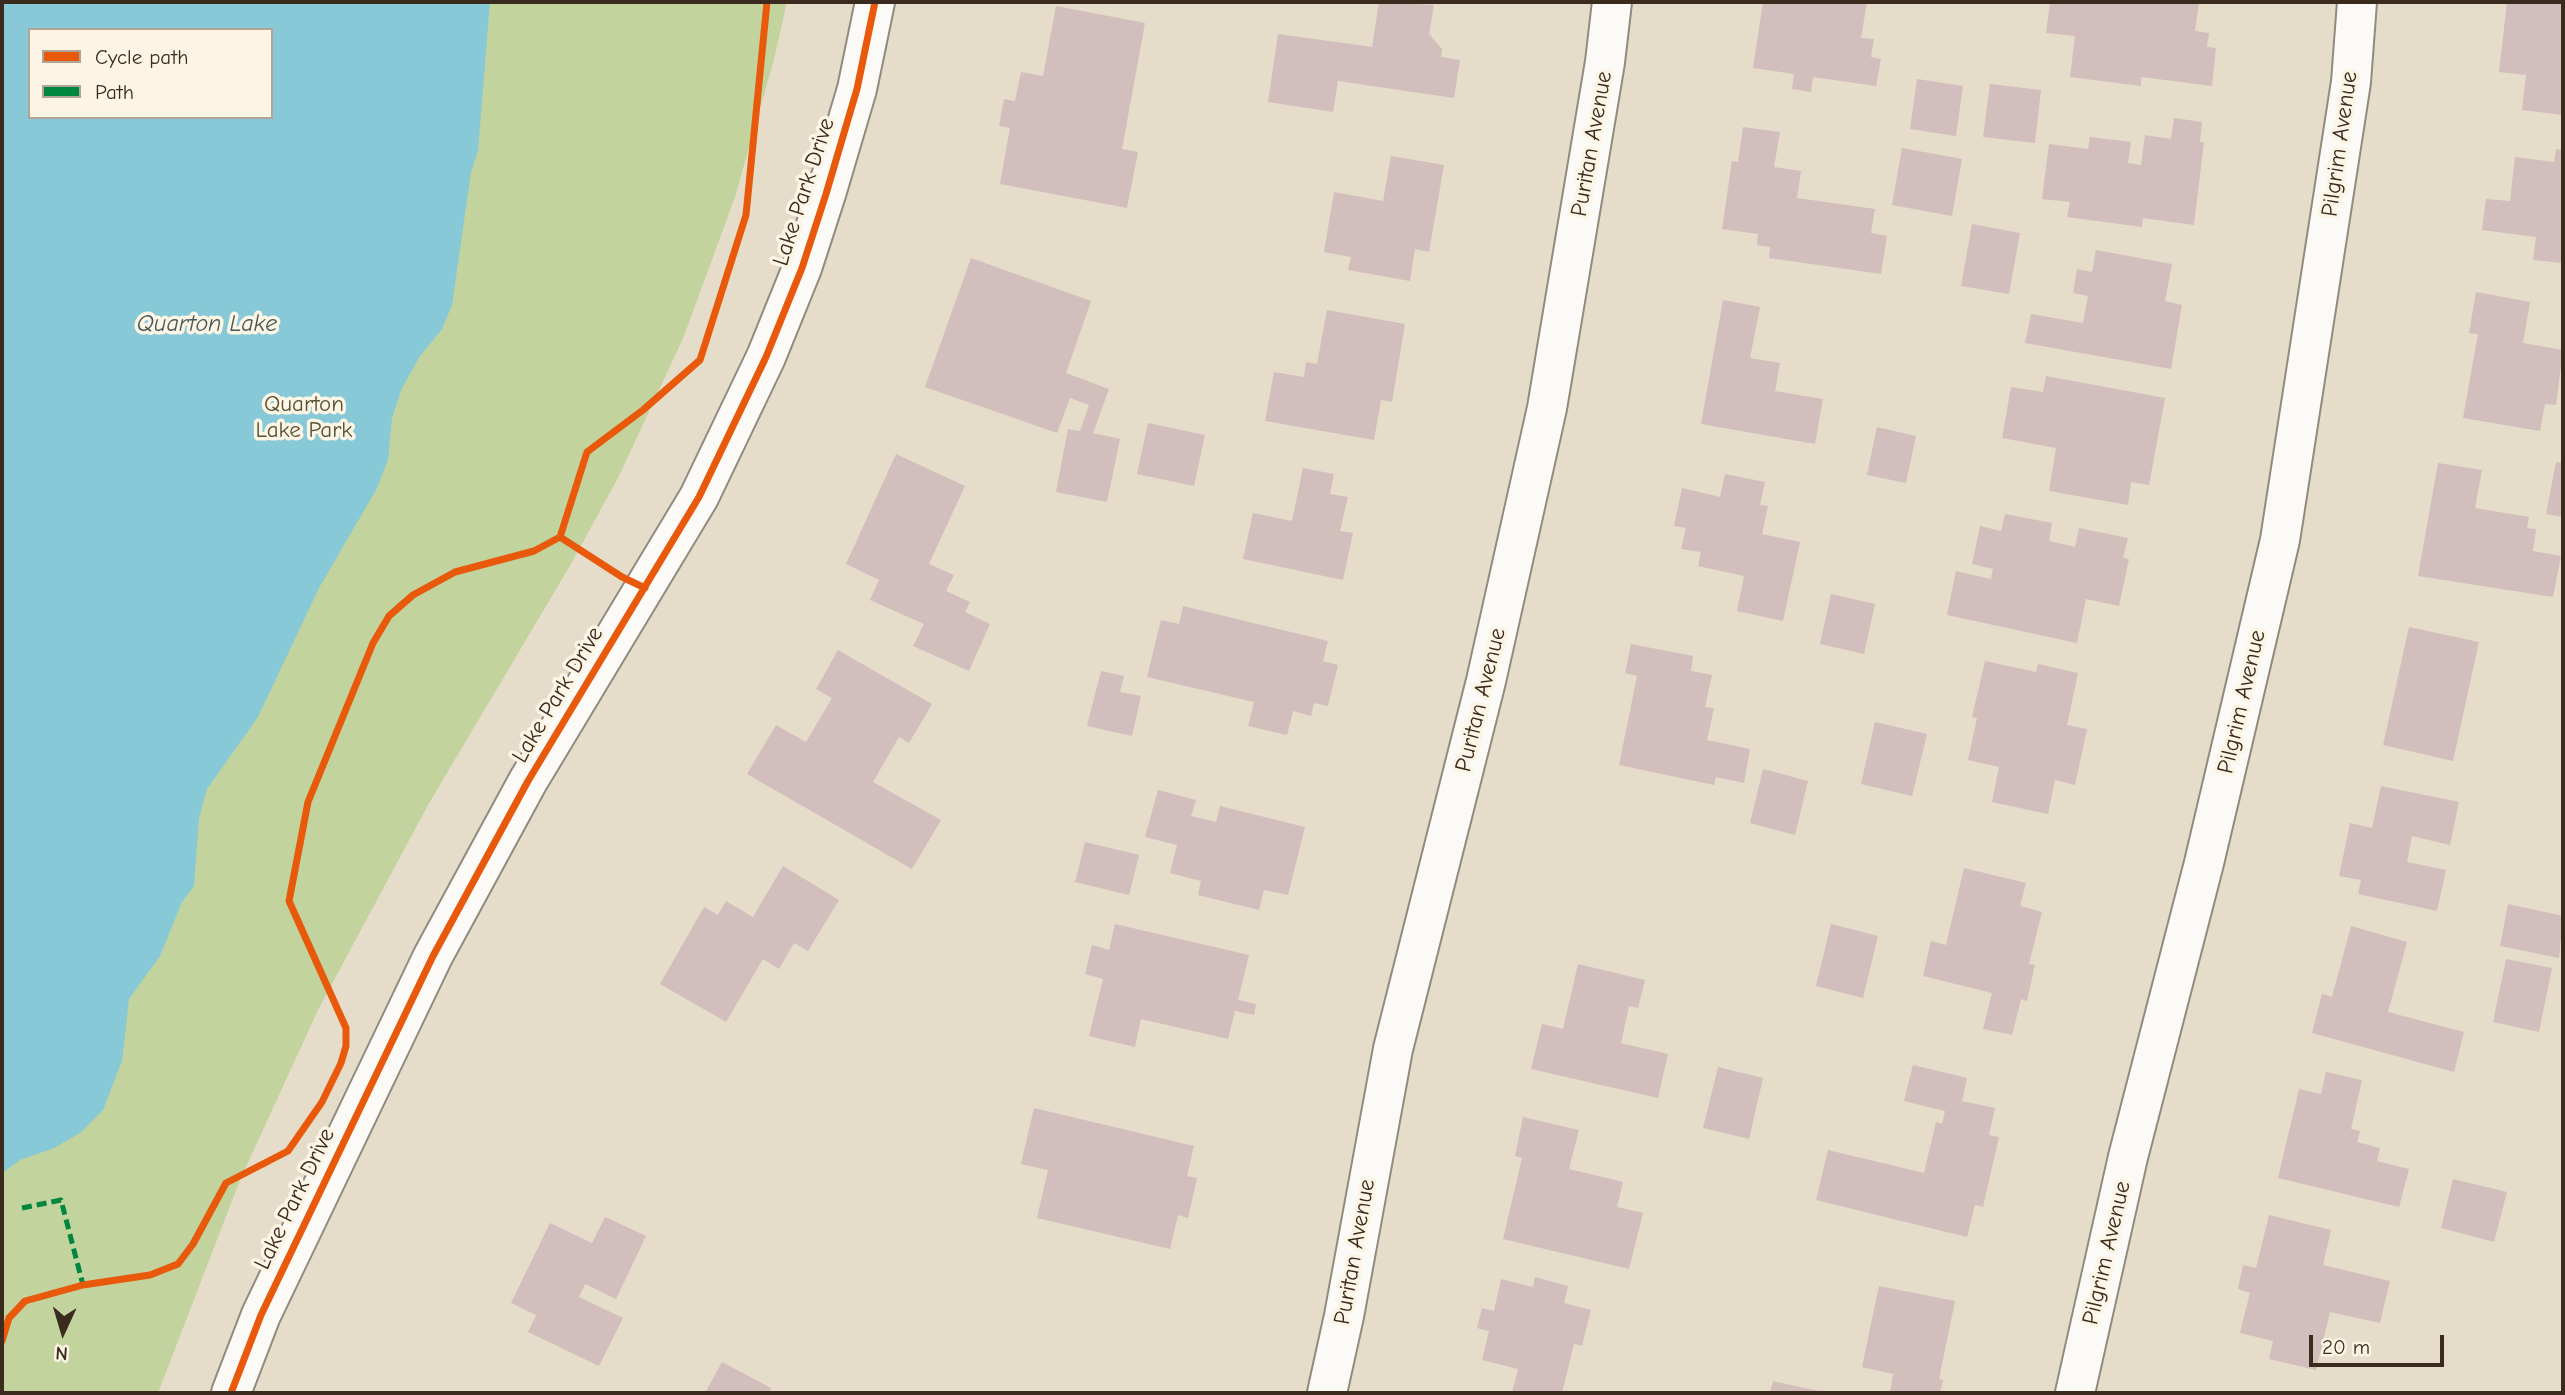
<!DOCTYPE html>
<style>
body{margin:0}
#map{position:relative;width:2565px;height:1395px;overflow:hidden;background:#e6dcca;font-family:"Comic Neue",sans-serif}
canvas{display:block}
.frame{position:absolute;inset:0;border:4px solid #3b2a1e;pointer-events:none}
.legend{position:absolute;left:28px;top:28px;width:245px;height:91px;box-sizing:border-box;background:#fcf5e5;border:2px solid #afa495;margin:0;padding:9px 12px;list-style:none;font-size:21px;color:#3b2a1e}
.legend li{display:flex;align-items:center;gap:14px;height:35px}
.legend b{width:35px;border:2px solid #afa495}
.north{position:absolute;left:28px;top:1297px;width:70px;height:70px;-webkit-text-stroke:5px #fcf5e5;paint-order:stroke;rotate:184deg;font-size:19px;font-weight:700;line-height:28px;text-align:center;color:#3b2a1e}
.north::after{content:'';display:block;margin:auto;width:24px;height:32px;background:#3b2a1e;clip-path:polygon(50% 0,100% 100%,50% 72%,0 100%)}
.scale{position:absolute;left:2309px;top:1335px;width:135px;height:32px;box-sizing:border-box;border:4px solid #3b2a1e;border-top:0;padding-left:9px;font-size:21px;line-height:24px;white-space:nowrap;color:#3b2a1e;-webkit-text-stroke:5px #fcf5e5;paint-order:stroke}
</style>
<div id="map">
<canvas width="2565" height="1395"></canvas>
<div class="frame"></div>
<ul class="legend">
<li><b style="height:9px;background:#e8590c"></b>Cycle path</li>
<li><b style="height:9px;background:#00873e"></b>Path</li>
</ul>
<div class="north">N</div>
<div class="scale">20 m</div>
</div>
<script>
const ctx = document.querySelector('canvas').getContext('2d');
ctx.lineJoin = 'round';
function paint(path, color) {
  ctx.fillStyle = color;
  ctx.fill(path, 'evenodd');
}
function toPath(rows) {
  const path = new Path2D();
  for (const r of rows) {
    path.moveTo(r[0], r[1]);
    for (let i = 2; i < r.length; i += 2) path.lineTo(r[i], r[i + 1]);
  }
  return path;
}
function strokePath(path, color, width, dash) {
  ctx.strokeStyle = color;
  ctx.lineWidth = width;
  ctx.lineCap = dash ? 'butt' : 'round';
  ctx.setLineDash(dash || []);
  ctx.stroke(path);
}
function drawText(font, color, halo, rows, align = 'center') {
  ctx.font = font + ' "Comic Neue",sans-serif';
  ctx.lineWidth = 7;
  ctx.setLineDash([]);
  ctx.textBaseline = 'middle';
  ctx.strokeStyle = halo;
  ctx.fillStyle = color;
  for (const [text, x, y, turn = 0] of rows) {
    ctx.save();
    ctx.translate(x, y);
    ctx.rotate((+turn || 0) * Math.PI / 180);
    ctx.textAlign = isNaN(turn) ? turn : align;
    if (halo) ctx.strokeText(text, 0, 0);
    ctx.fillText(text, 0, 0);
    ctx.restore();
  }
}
paint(toPath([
 [2,2,787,2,774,59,735,197,684,336,619,476,571,564,428,805,318,1010,240,1180,158,1393,2,1393],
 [30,30,271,30,271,117,30,117]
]), '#c2d39d');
paint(toPath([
 [2,2,490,2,478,151,471,172,452,305,442,329,420,356,402,388,392,418,388,460,376,490,319,588,258,717,207,789,199,818,194,886,182,902,160,956,129,999,122,1061,103,1110,80,1133,54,1148,20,1160,2,1173],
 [30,30,271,30,271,117,30,117]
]), '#87c9d7');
paint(toPath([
 [1379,2,1434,5,1429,34,1442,49,1441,57,1460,60,1454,98,1338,81,1333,112,1268,102,1278,34,1372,47],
 [1763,2,1867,2,1861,38,1874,39,1871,57,1881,59,1876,86,1813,77,1811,92,1792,89,1794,74,1753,68],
 [2050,2,2199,2,2195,31,2209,33,2207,47,2216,48,2212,86,2141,77,2141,86,2070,77,2075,36,2046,33],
 [2507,2,2563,2,2563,115,2522,110,2526,75,2499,72],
 [1056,6,1145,23,1122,149,1138,152,1127,208,1000,184,1010,128,999,126,1004,99,1015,101,1021,72,1043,76],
 [1917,79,1963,86,1956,136,1910,129],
 [1990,84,2041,90,2035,143,1983,137],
 [2174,118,2202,122,2200,142,2204,142,2194,225,2143,218,2142,227,2067,217,2070,202,2042,199,2049,144,2088,149,2090,137,2131,142,2128,163,2141,165,2145,135,2171,139],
 [1743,127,1780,132,1774,167,1801,171,1797,198,1875,209,1871,233,1887,236,1881,274,1769,258,1770,247,1757,245,1758,234,1722,229,1732,161,1738,162],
 [1902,148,1962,159,1952,216,1892,205],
 [2556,149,2563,150,2563,263,2533,260,2536,237,2482,230,2486,199,2510,201,2515,157,2554,162],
 [1391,156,1444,165,1429,252,1415,249,1410,281,1348,270,1351,257,1324,252,1334,192,1383,201],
 [1972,224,2020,233,2009,294,1961,286],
 [2096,250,2172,264,2165,301,2182,305,2171,369,2025,343,2031,314,2083,323,2088,296,2073,293,2077,269,2092,272],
 [971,258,1091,301,1066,373,1109,389,1093,433,1120,439,1107,502,1056,492,1068,429,1080,431,1089,405,1070,398,1057,433,925,387],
 [2476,292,2530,302,2523,343,2563,350,2556,405,2545,404,2540,431,2463,418,2478,334,2469,333],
 [1723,300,1760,307,1750,358,1780,363,1775,391,1823,399,1815,444,1701,424],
 [1327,310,1405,324,1392,402,1381,400,1374,440,1265,421,1274,372,1304,377,1306,362,1317,364],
 [2046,376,2165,398,2149,485,2131,482,2128,505,2049,491,2056,448,2002,438,2011,387,2043,392],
 [1148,423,1205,435,1194,486,1137,474],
 [1877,427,1916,436,1906,483,1867,475],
 [896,454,965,486,929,564,954,575,946,591,970,602,965,612,990,624,969,671,913,646,924,624,870,600,879,580,846,564],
 [2556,462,2563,463,2563,517,2546,514],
 [2438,463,2482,470,2475,508,2529,517,2527,528,2536,529,2533,551,2561,556,2553,597,2418,576],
 [1303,468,1334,474,1330,494,1348,497,1340,531,1353,533,1343,580,1243,559,1253,513,1292,521],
 [1725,474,1765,482,1760,505,1768,506,1762,534,1800,542,1783,621,1737,611,1744,576,1698,566,1701,552,1681,549,1686,528,1674,526,1682,488,1720,497],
 [2005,514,2052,523,2049,541,2075,547,2079,528,2128,538,2123,558,2129,559,2119,606,2086,599,2077,643,1947,615,1956,571,1991,579,1993,569,1972,564,1980,526,2001,531],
 [1831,594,1875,604,1864,654,1820,644],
 [1183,606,1328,641,1323,661,1338,665,1328,706,1314,703,1311,716,1293,711,1287,735,1248,726,1254,702,1147,677,1161,620,1179,624],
 [2409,627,2479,642,2453,761,2383,745],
 [1631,644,1693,656,1691,671,1712,675,1705,707,1714,708,1707,740,1750,749,1744,783,1716,777,1714,785,1619,765,1637,676,1625,673],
 [838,650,932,704,909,743,899,737,873,782,941,820,912,869,747,774,776,725,806,742,832,698,816,689],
 [1985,661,2036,672,2038,664,2078,673,2067,725,2087,729,2075,785,2055,780,2048,814,1992,802,1999,767,1968,760,1977,718,1972,717],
 [1101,671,1124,676,1120,692,1141,696,1132,736,1087,726],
 [1875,722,1927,734,1912,796,1861,784],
 [1763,769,1808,781,1795,835,1750,823],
 [2381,786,2459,802,2450,845,2412,836,2407,862,2446,870,2437,911,2358,894,2361,880,2339,876,2350,823,2372,828],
 [1158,790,1196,800,1191,816,1216,822,1220,806,1305,827,1288,895,1264,890,1259,910,1198,895,1201,881,1170,873,1177,845,1145,837],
 [1085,842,1139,855,1129,895,1075,882],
 [783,866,839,900,808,951,794,943,779,969,763,959,726,1022,660,984,704,907,718,915,726,901,753,917],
 [1964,868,2026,883,2020,906,2042,912,2029,964,2035,965,2027,1001,2021,999,2012,1035,1983,1029,1992,993,1923,976,1931,941,1946,945],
 [2508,904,2563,916,2559,958,2500,946],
 [1115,924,1249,955,1238,1000,1256,1004,1254,1015,1235,1011,1228,1039,1141,1019,1135,1047,1089,1036,1103,979,1085,974,1092,945,1109,950],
 [1831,924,1878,936,1863,998,1816,986],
 [2351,926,2407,942,2388,1012,2464,1032,2454,1072,2312,1033,2322,994,2332,997],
 [2506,959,2552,968,2539,1032,2493,1022],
 [1578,964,1645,980,1638,1008,1629,1006,1621,1043,1668,1054,1658,1098,1531,1069,1542,1024,1563,1029],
 [1913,1065,1967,1078,1962,1101,1995,1108,1989,1135,1999,1137,1983,1207,1975,1205,1967,1237,1816,1200,1828,1150,1924,1173,1936,1122,1942,1124,1945,1111,1904,1101],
 [1718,1067,1763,1078,1749,1139,1703,1128],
 [2326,1072,2362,1080,2351,1129,2360,1131,2357,1142,2380,1148,2377,1161,2409,1169,2399,1207,2278,1178,2299,1089,2321,1094],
 [1034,1108,1194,1146,1187,1176,1197,1178,1188,1218,1178,1215,1170,1249,1037,1218,1048,1170,1021,1164],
 [1523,1117,1579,1130,1569,1169,1623,1182,1617,1207,1643,1213,1629,1269,1503,1239,1522,1158,1515,1156],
 [2453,1179,2507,1192,2494,1242,2441,1228],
 [2269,1215,2331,1230,2323,1265,2390,1281,2380,1323,2330,1312,2316,1370,2269,1359,2273,1341,2240,1333,2250,1293,2238,1289,2243,1265,2256,1268],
 [605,1217,646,1236,616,1299,585,1284,579,1297,623,1318,599,1366,528,1332,536,1315,511,1303,550,1223,592,1243],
 [1535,1277,1568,1286,1564,1303,1591,1310,1582,1346,1574,1344,1562,1393,1512,1393,1518,1369,1482,1360,1489,1331,1477,1328,1482,1308,1494,1311,1501,1279,1533,1287],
 [1879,1286,1955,1301,1939,1379,1943,1380,1940,1393,1890,1393,1893,1374,1862,1367],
 [722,1362,771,1388,769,1393,705,1393],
 [1773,1381,1819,1391,1819,1393,1770,1393]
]), '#d2bebc');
const minor = toPath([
 [231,1393,261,1315,433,956,528,781,699,497,766,357,802,268,826,194,857,89,875,2],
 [1327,1393,1344,1316,1393,1049,1486,681,1547,408,1605,62,1612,2],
 [2075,1393,2128,1157,2204,863,2280,540,2351,82,2357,2]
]);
strokePath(minor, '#918a7e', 42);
strokePath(minor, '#fbfaf7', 38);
strokePath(toPath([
 [22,1208,61,1200,83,1285]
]), '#00873e', 5, [10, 5]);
strokePath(toPath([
 [560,537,622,577,645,588],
 [2,1341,9,1318,25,1301,83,1285,150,1275,178,1264,193,1244,226,1183,288,1151,322,1102,341,1063,346,1046,346,1028,289,901,308,802,373,643,389,616,413,595,455,572,534,551,560,537,587,452,643,410,700,360,746,215,767,2],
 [231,1393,261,1315,433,956,528,781,699,497,766,357,802,268,826,194,857,89,875,2]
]), '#e8590c', 7);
drawText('23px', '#3b2a1e', '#fcf5e5', [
 ["Puritan Avenue",1592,144,-80],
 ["Pilgrim Avenue",2340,144,-82],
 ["Lake Park Drive",804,192,-72],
 ["Lake Park Drive",558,695,-59],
 ["Puritan Avenue",1481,700,-76],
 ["Pilgrim Avenue",2242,702,-77],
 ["Lake Park Drive",295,1199,-64],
 ["Puritan Avenue",1355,1252,-80],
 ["Pilgrim Avenue",2107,1253,-77]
]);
drawText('23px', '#555234', '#fcf5e5', [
 ["Quarton",304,404],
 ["Lake Park",304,430]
]);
drawText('italic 24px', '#465757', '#fcf5e5', [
 ["Quarton Lake",207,324]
]);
</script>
